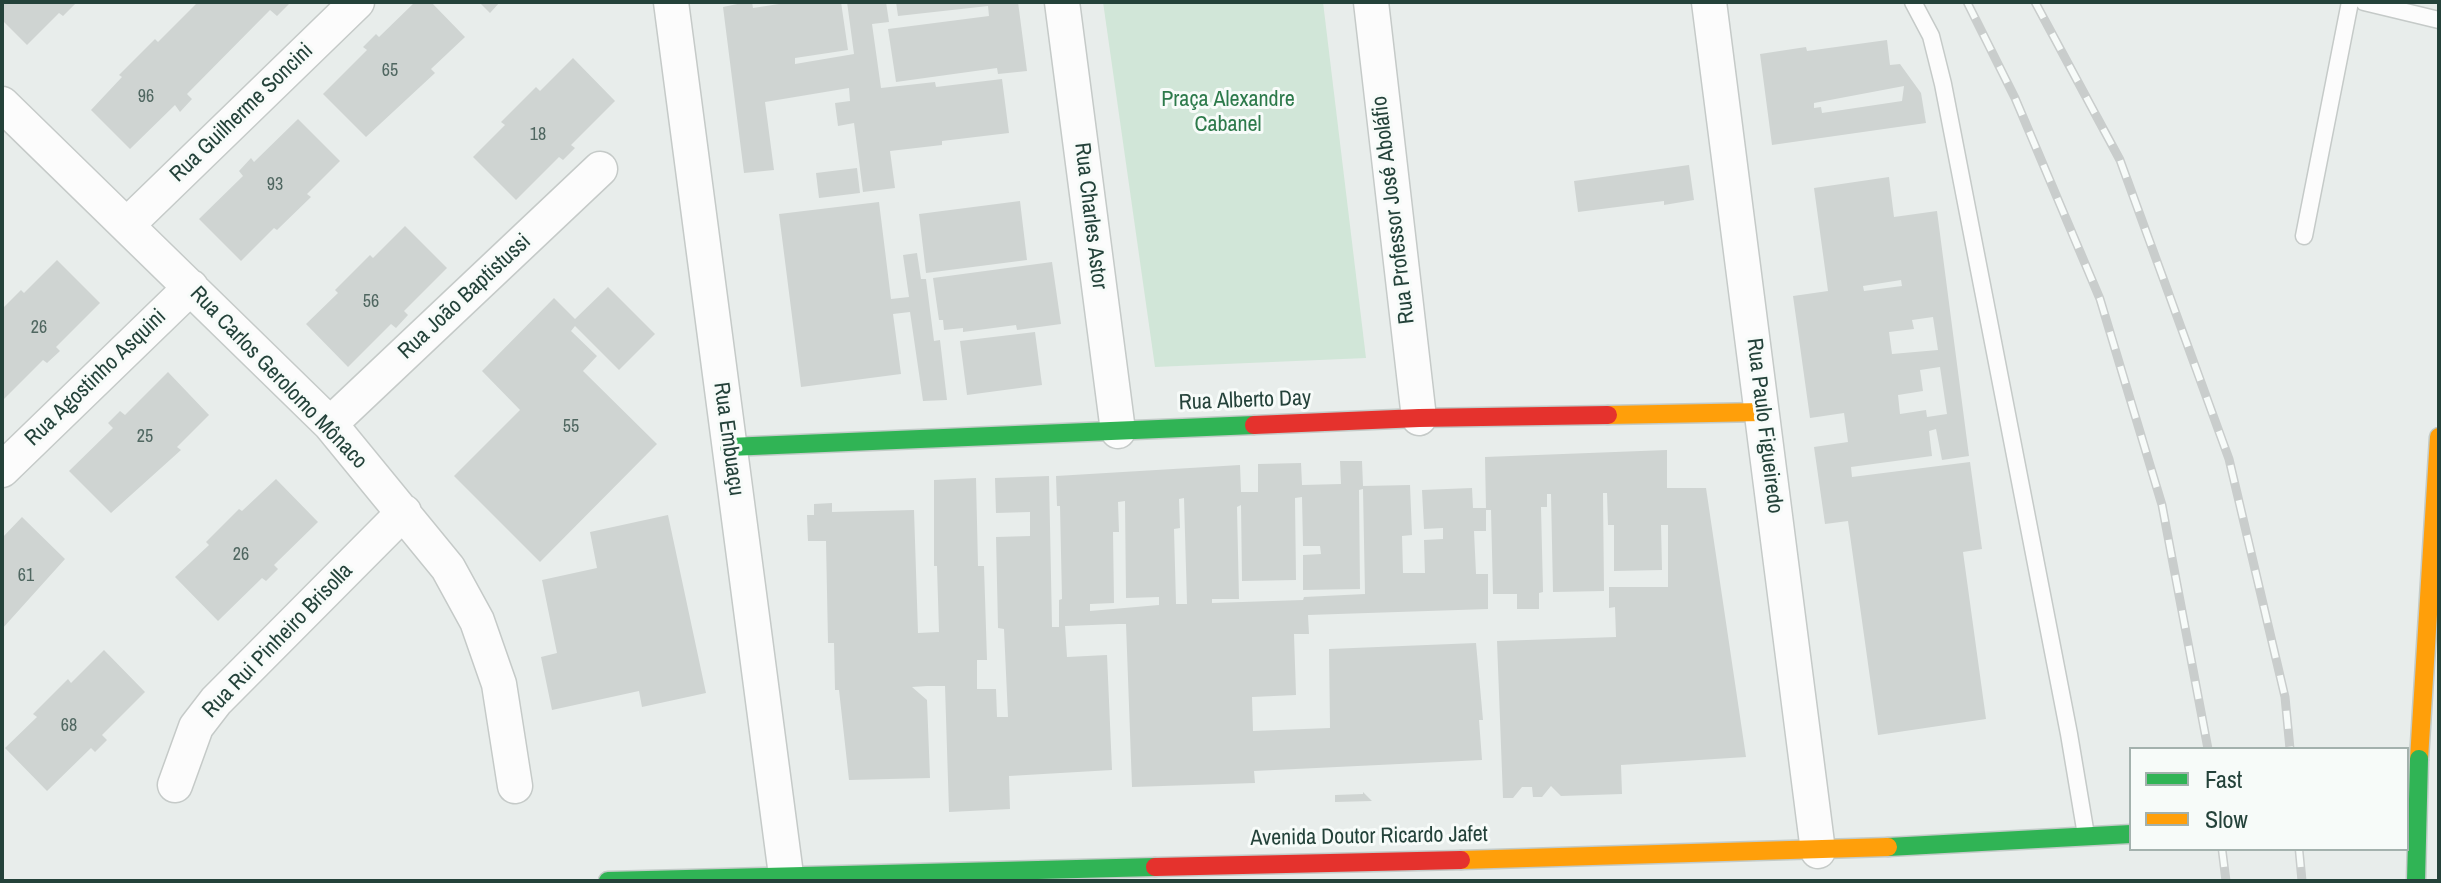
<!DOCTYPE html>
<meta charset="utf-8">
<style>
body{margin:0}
#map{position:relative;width:2441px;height:883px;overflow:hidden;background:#e8edeb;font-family:"Archivo Narrow",sans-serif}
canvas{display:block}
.frame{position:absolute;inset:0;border:4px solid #24423a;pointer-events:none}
.legend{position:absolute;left:2129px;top:747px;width:280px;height:104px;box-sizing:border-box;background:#f7fbf9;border:2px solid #a3b1ad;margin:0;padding:10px 14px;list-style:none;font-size:24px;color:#24423a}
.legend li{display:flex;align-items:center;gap:16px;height:40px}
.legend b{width:40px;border:2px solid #a3b1ad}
</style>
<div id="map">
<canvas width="2441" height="883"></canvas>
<div class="frame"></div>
<ul class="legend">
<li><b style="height:10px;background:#30b455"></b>Fast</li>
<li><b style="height:10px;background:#ff9f0a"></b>Slow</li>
</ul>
</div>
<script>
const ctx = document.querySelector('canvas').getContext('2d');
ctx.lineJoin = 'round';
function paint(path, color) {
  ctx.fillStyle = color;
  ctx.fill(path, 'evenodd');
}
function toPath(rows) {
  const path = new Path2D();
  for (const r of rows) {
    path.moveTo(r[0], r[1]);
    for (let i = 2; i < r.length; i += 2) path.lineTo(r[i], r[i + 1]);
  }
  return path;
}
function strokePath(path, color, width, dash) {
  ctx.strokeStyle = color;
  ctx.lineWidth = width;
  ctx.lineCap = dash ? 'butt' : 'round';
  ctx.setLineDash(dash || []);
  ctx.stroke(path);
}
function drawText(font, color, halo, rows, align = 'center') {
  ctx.font = font + ' "Archivo Narrow",sans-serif';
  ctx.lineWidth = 6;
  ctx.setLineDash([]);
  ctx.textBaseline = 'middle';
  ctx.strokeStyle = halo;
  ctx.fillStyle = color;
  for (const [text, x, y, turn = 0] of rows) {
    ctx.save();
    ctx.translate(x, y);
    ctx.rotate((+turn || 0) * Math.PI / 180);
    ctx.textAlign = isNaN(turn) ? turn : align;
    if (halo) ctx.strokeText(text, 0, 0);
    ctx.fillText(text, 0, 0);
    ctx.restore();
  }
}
paint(toPath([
 [1103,2,1323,2,1366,358,1155,367]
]), '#d1e6d8');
paint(toPath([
 [2,2,77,2,63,16,59,13,27,45,2,20],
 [198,2,289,4,277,16,270,10,187,94,192,99,180,112,175,105,130,149,91,110,122,77,119,75,155,39,158,42],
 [415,2,431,2,465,37,431,69,435,73,366,137,323,94,367,50,363,47,376,34,379,37],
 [479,2,500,2,490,13],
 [747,2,752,2,753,8,792,2,841,2,848,50,795,58,795,64,854,54,847,2,886,2,889,22,872,24,881,88,935,82,936,87,1002,79,1009,133,942,141,942,145,890,151,895,188,863,192,854,123,838,126,835,103,850,101,849,88,765,102,774,170,744,173,723,7],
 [896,2,1018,2,1027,71,998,74,997,68,896,82,888,29,989,16,988,6,898,16],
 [1887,40,1890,65,1900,64,1921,93,1926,123,1772,145,1760,54,1806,47,1807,51],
 [1904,86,1902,101,1822,113,1821,107,1814,108,1814,103],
 [573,58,615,101,571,145,575,148,563,160,559,157,516,200,473,157,505,125,501,122,536,87,540,91],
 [298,119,340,161,307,194,311,197,277,230,274,228,241,261,199,219,243,176,239,171,251,158,254,162],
 [1689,165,1694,200,1664,205,1664,201,1578,212,1574,181],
 [857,168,860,193,819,198,816,173],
 [1889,177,1894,217,1937,211,1969,456,1942,460,1936,429,1929,431,1932,456,1851,467,1852,477,1970,462,1982,549,1963,552,1986,719,1878,735,1848,521,1825,524,1814,447,1848,442,1844,413,1810,418,1793,296,1828,291,1814,188],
 [1901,280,1902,286,1864,291,1863,286],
 [1933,317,1938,350,1892,354,1889,332,1914,329,1912,320],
 [1940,367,1947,414,1927,417,1926,410,1900,414,1898,395,1923,391,1920,370],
 [1020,201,1027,260,926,273,919,214],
 [879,202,891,299,909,297,903,255,917,253,921,279,926,279,934,341,940,340,947,400,923,401,910,312,893,314,901,374,801,387,779,214],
 [405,226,447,268,404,311,408,315,396,328,391,324,348,367,306,324,338,293,335,290,370,255,373,258],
 [57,260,100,303,56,347,60,351,47,363,43,360,2,401,2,309,21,290,24,293],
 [1052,262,1061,324,1017,330,1016,325,963,332,963,328,944,330,943,320,939,320,933,278],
 [608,287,655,334,619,370,575,326,571,331,597,356,583,371,657,444,540,562,454,476,520,410,482,371,554,298,575,319],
 [1035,332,1042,385,967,395,960,341],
 [168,372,209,415,177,447,181,450,111,513,69,471,113,428,108,423,120,411,125,415],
 [1667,450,1667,488,1706,488,1746,757,1621,765,1622,794,1561,796,1551,786,1542,797,1533,797,1532,787,1522,787,1513,798,1503,798,1497,641,1616,637,1615,607,1609,608,1609,587,1668,587,1668,525,1661,525,1662,570,1614,571,1614,525,1608,525,1607,493,1603,493,1604,591,1553,592,1551,494,1547,494,1547,507,1541,507,1543,592,1539,593,1539,609,1517,609,1517,594,1493,594,1491,510,1486,510,1485,457],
 [1340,461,1362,461,1363,486,1410,485,1412,535,1402,536,1403,573,1425,573,1424,540,1443,539,1443,528,1424,529,1422,490,1472,488,1473,508,1486,508,1486,531,1474,531,1476,574,1488,574,1488,609,1308,615,1309,634,1294,634,1296,695,1252,697,1253,731,1330,728,1329,649,1476,643,1483,720,1479,720,1482,760,1254,771,1255,783,1132,787,1126,624,1119,624,1065,626,1067,657,1107,655,1112,770,1009,776,1010,809,949,812,945,686,927,686,912,687,927,700,930,778,849,780,839,690,835,690,834,643,828,643,826,541,808,541,807,515,814,515,814,504,832,503,832,512,914,510,918,633,939,632,937,566,934,566,934,480,976,478,978,566,984,566,987,660,977,660,977,689,996,689,997,717,1008,717,1004,629,998,628,996,537,1030,536,1030,512,996,513,995,478,1049,476,1052,627,1059,627,1059,600,1062,599,1060,506,1057,506,1056,476,1240,465,1241,492,1258,492,1258,464,1301,463,1302,485,1341,484],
 [1363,489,1365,594,1304,597,1303,600,1212,603,1212,599,1239,599,1237,507,1241,505,1242,581,1296,580,1295,498,1302,497,1303,546,1320,546,1321,554,1303,555,1303,590,1360,589,1359,490],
 [1184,498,1187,604,1176,604,1174,529,1180,528,1179,499],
 [1125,501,1126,598,1159,597,1159,605,1090,611,1090,604,1114,603,1113,532,1119,532,1118,502],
 [276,479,318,522,274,565,278,569,266,581,262,578,218,621,175,577,209,545,206,542,239,509,242,511],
 [668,515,706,693,642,707,639,691,552,710,541,657,557,653,542,580,597,568,590,532],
 [22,517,65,559,2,629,2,538],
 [104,650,145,692,102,735,107,740,95,752,91,748,47,791,5,748,37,717,33,714,68,679,71,683],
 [1363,792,1372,801,1335,802,1335,795,1363,794]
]), '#cfd4d2');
const lane = toPath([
 [1913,2,1931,36,1943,84,2069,734,2086,835],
 [2364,2,2439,20],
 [2304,236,2350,2]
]);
const street = toPath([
 [671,2,786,875],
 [1062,2,1118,431],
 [1371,2,1419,418],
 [1709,2,1818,851],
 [2,104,330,424,448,568,477,621,499,684,515,786],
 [127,225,357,2],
 [330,424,600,169],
 [2,470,191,287],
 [175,785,196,727,216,701,404,512]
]);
const fast = toPath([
 [729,447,1254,425],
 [1888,847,2131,834],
 [608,881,1155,867]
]);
const slow = toPath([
 [1608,415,1762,412],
 [2419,759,2439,437],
 [1461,860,1888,847]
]);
const jam = toPath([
 [1254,425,1419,418,1608,415],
 [1155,867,1461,860]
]);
strokePath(lane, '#c5cac8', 19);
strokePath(street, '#c5cac8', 37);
strokePath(fast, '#c3cbc8', 21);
strokePath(slow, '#c3cbc8', 21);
strokePath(jam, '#c3cbc8', 21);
strokePath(lane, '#fcfcfc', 16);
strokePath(street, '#fcfcfc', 34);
strokePath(fast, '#30b455', 18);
strokePath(slow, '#ff9f0a', 18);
strokePath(jam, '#e5322d', 18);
const rail = toPath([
 [1967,2,2015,98,2100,299,2162,505,2208,749],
 [2035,2,2120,160,2229,459,2285,697,2290,749],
 [2222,849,2226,881],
 [2299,849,2302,881]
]);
strokePath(rail, '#c9cdcc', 9);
strokePath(rail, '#f7fbf9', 6, [18]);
const fastBridge = toPath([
 [2416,881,2419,759]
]);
strokePath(fastBridge, '#c3cbc8', 21, []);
strokePath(fastBridge, '#30b455', 18);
drawText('18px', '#506761', null, [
 ["65",390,71],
 ["96",146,97],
 ["18",538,135],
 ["93",275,185],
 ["56",371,302],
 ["26",39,328],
 ["55",571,427],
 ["25",145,437],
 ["26",241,555],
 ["61",26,576],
 ["68",69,726]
]);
drawText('22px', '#2d7a4b', '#f7fbf9', [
 ["Praça Alexandre",1228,100],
 ["Cabanel",1228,125]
]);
drawText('22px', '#24423a', '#f7fbf9', [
 ["Rua Guilherme Soncini",242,113,-44],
 ["Rua Professor José Aboláfio",1394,210,-97],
 ["Rua Charles Astor",1090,216,83],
 ["Rua João Baptistussi",465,297,-43],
 ["Rua Agostinho Asquini",96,378,-44],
 ["Rua Carlos Gerolomo Mônaco",278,378,46],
 ["Rua Alberto Day",1245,401,-2],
 ["Rua Paulo Figueiredo",1764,426,83],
 ["Rua Embuaçu",728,439,82],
 ["Rua Rui Pinheiro Brisolla",278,641,-46],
 ["Avenida Doutor Ricardo Jafet",1369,837,-1]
]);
</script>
